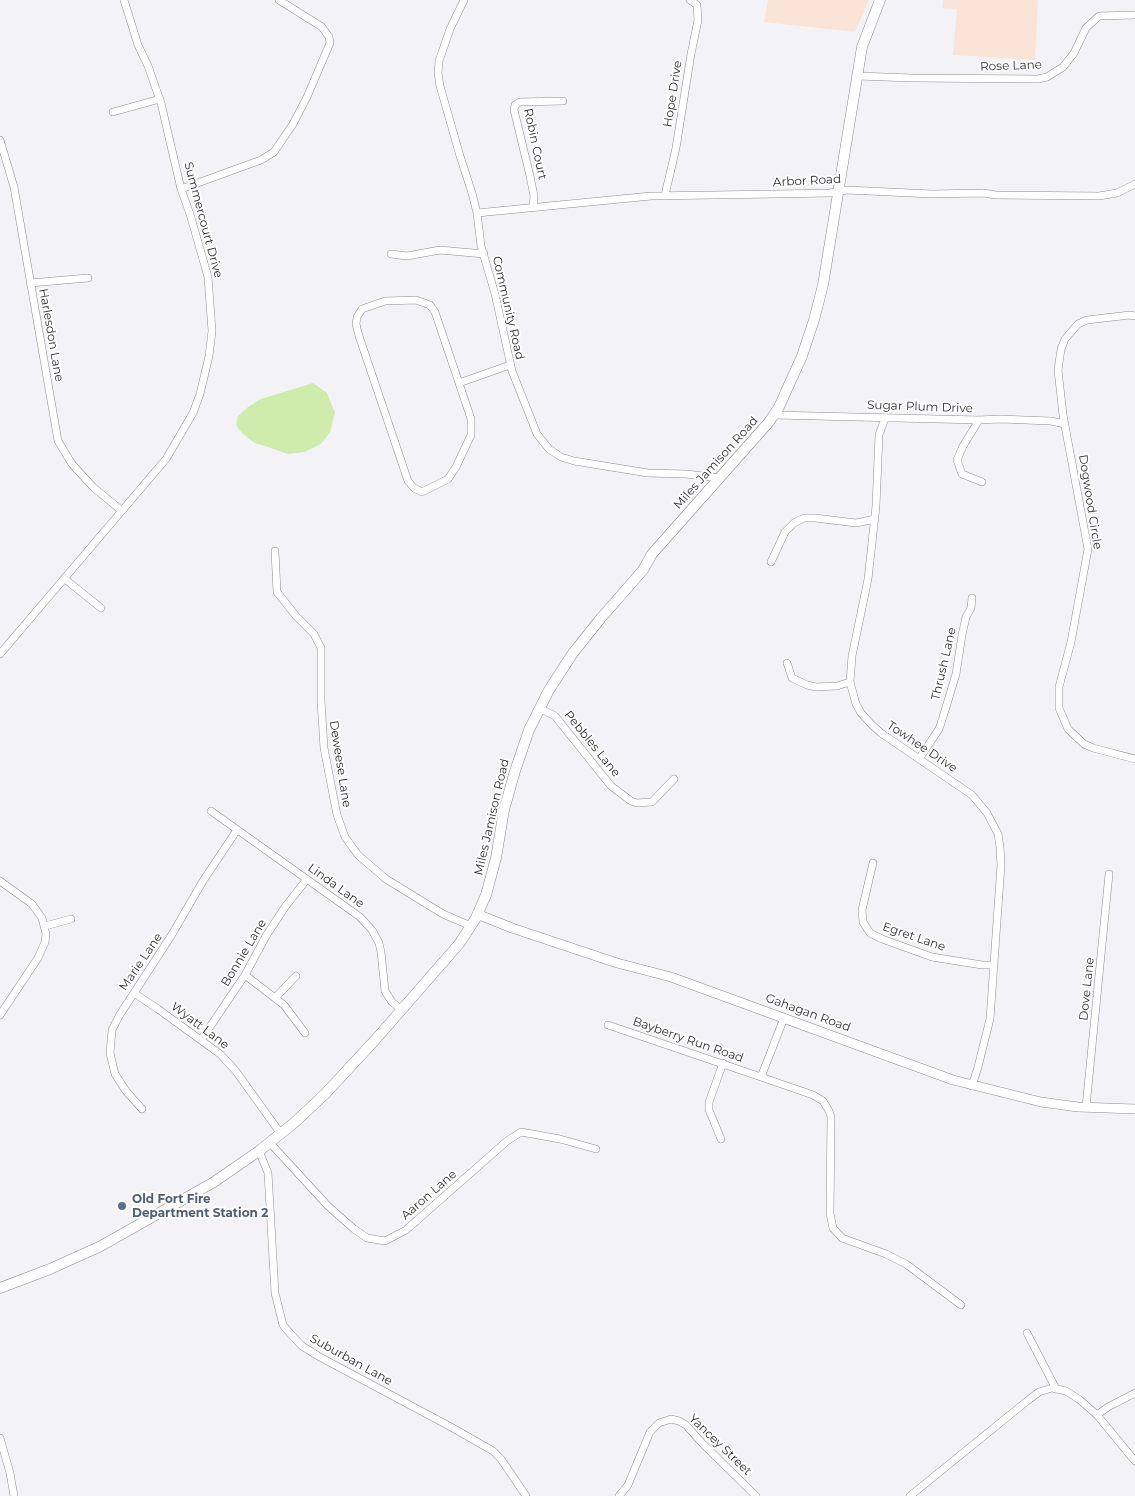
<!DOCTYPE html>
<style>
body{margin:0}
canvas{display:block;background:#f3f2f7}
</style>
<canvas width="1135" height="1496"></canvas>
<script>
const ctx = document.querySelector('canvas').getContext('2d');
ctx.lineJoin = 'round';
function paint(path, color) {
  ctx.fillStyle = color;
  ctx.fill(path, 'evenodd');
}
function toPath(rows) {
  const path = new Path2D();
  for (const r of rows) {
    path.moveTo(r[0], r[1]);
    for (let i = 2; i < r.length; i += 2) path.lineTo(r[i], r[i + 1]);
  }
  return path;
}
function strokePath(path, color, width, dash) {
  ctx.strokeStyle = color;
  ctx.lineWidth = width;
  ctx.lineCap = dash ? 'butt' : 'round';
  ctx.setLineDash(dash || []);
  ctx.stroke(path);
}
function drawText(font, color, halo, rows, align = 'center') {
  ctx.font = font + ' Montserrat,sans-serif';
  ctx.lineWidth = 4;
  ctx.setLineDash([]);
  ctx.textBaseline = 'middle';
  ctx.strokeStyle = halo;
  ctx.fillStyle = color;
  for (const [text, x, y, turn = 0] of rows) {
    ctx.save();
    ctx.translate(x, y);
    ctx.rotate((+turn || 0) * Math.PI / 180);
    ctx.textAlign = isNaN(turn) ? turn : align;
    if (halo) ctx.strokeText(text, 0, 0);
    ctx.fillText(text, 0, 0);
    ctx.restore();
  }
}
paint(toPath([
 [768,0,869,0,855,32,764,22],
 [943,0,1038,0,1035,60,953,55,957,9,942,8]
]), '#fae4d7');
paint(toPath([
 [313,383,327,393,335,413,330,432,321,444,304,452,288,454,253,442,242,433,236,425,238,416,248,407,261,399]
]), '#cfecad');
const minor = toPath([
 [464,0,450,29,439,61,438,73,440,86,460,156,472,193,477,213,481,246,495,294,512,371,537,434,549,449,561,457,574,461,648,473,686,474,720,478],
 [858,76,912,78,1038,79,1047,77,1063,67,1074,53,1086,28,1099,16,1135,15],
 [113,112,160,99],
 [0,140,14,187,58,441,72,464,93,487,122,511],
 [181,189,261,160,274,152,293,124,307,97,330,43,329,37,322,27,279,0],
 [665,195,676,148,691,54,698,20,697,5,690,0],
 [533,207,534,196,530,176,514,110,515,105,520,102,563,101],
 [477,213,651,196,776,194,830,193,847,190,932,194,983,193,996,195,1099,196,1117,193,1135,184],
 [391,254,407,256,440,250,484,254],
 [30,283,88,278],
 [1135,316,1130,315,1087,320,1078,324,1065,339,1061,349,1058,370,1063,415,1088,549,1071,642,1059,687,1059,708,1068,729,1084,744,1093,748,1135,759],
 [459,383,435,312,430,305,416,300,385,301,362,309,357,317,356,324,359,336,408,481,414,488,422,492,448,479,456,467,471,435,471,419,459,383,510,365],
 [774,415,979,420,1000,419,1051,421,1065,424],
 [885,418,879,435,876,506,868,579,852,656,850,682,856,704,861,713,871,724,881,733,972,795,987,813,998,834,1000,847,1001,865,990,1019,978,1067,972,1086],
 [979,420,963,446,957,460,962,474,982,482],
 [275,551,277,592,296,616,314,634,321,648,321,701,324,748,337,815,345,837,358,855,386,879,443,914,471,926],
 [771,562,785,532,794,523,804,518,815,518,856,523,875,519],
 [65,579,101,608],
 [0,654,166,459,193,413,200,394,209,356,212,331,208,277,190,214,181,189,161,103,148,66,138,45,124,0],
 [787,663,792,678,807,685,816,687,837,686,850,682],
 [539,708,555,716,611,786,631,801,637,803,652,802,674,779],
 [919,759,939,729,943,717,956,674,962,635,966,617,971,608,972,598],
 [211,811,360,917,372,930,379,943,381,952,385,991,392,1002,402,1010],
 [873,863,862,910,863,922,870,933,882,939,932,957,982,965,994,965],
 [0,881,32,904,42,918,46,934,45,942,38,958,0,1015],
 [45,926,71,919],
 [245,975,284,1005,305,1033],
 [134,993,158,1009,220,1054,235,1070,281,1134],
 [275,998,296,976],
 [608,1025,761,1077,813,1095,823,1101,829,1111,831,1117,830,1214,833,1228,842,1238,886,1254,906,1264,961,1305],
 [201,1040,245,975,266,936,285,907,307,879],
 [761,1077,784,1018],
 [1086,1107,1109,874],
 [142,1109,126,1091,115,1074,110,1053,112,1030,119,1016,171,936,203,881,237,830],
 [721,1139,709,1110,709,1102,723,1063],
 [270,1143,328,1206,354,1229,367,1238,385,1241,406,1230,507,1141,521,1132,560,1139,596,1149],
 [259,1151,268,1173,275,1293,283,1325,287,1330,302,1346,318,1356,451,1427,493,1451,501,1459,526,1496],
 [1027,1333,1056,1389],
 [1097,1415,1108,1407,1135,1393],
 [0,1438,10,1473,14,1496],
 [619,1496,628,1485,650,1432,659,1423,671,1419,679,1421,686,1425,702,1443,756,1496],
 [910,1496,1027,1401,1039,1392,1052,1388,1066,1391,1080,1400,1097,1415,1135,1461]
]);
const tertiary = toPath([
 [477,914,512,928,617,963,671,977,953,1080,1041,1102,1078,1107,1135,1109]
]);
const secondary = toPath([
 [0,1288,50,1269,101,1246,214,1182,259,1151,294,1123,325,1094,376,1039,459,944,476,918,486,895,496,858,504,810,515,771,529,730,549,690,573,653,601,618,643,570,652,554,769,422,779,407,802,356,814,320,823,285,862,47,880,0]
]);
strokePath(minor, '#8e8d92', 8);
strokePath(tertiary, '#8e8d92', 10);
strokePath(secondary, '#8e8d92', 11);
strokePath(minor, '#fff', 7);
strokePath(tertiary, '#fff', 9);
strokePath(secondary, '#fff', 10);
for (const [x, y, r, color] of [
 [122,1206,5,"#5c6f8a"]
]) {
  const dot = new Path2D();
  dot.arc(x, y, r, 0, 2 * Math.PI);
  ctx.fillStyle = color;
  ctx.fill(dot);
  strokePath(dot, '#fff', 2);
}
drawText('12px', '#2f2f30', '#fff', [
 ["Rose Lane",1011,66,-2],
 ["Hope Drive",673,94,-81],
 ["Robin Court",535,144,78],
 ["Arbor Road",807,181,-3],
 ["Summercourt Drive",203,220,75],
 ["Community Road",508,308,77],
 ["Harlesdon Lane",51,335,80],
 ["Sugar Plum Drive",920,407,2],
 ["Miles Jamison Road",716,463,-48],
 ["Dogwood Circle",1090,502,81],
 ["Thrush Lane",944,664,-77],
 ["Pebbles Lane",592,744,51],
 ["Towhee Drive",922,747,34],
 ["Deweese Lane",340,764,81],
 ["Miles Jamison Road",492,817,-77],
 ["Linda Lane",336,886,36],
 ["Egret Lane",914,937,19],
 ["Bonnie Lane",244,953,-59],
 ["Marie Lane",141,962,-56],
 ["Dove Lane",1087,989,-84],
 ["Gahagan Road",808,1013,20],
 ["Wyatt Lane",200,1026,37],
 ["Bayberry Run Road",688,1040,19],
 ["Aaron Lane",429,1195,-41],
 ["Suburban Lane",351,1360,29],
 ["Yancey Street",720,1445,44]
]);
drawText('bold 12px', '#4e5e75', '#fff', [
 ["Old Fort Fire",132,1199],
 ["Department Station 2",132,1213]
], 'left');
</script>
